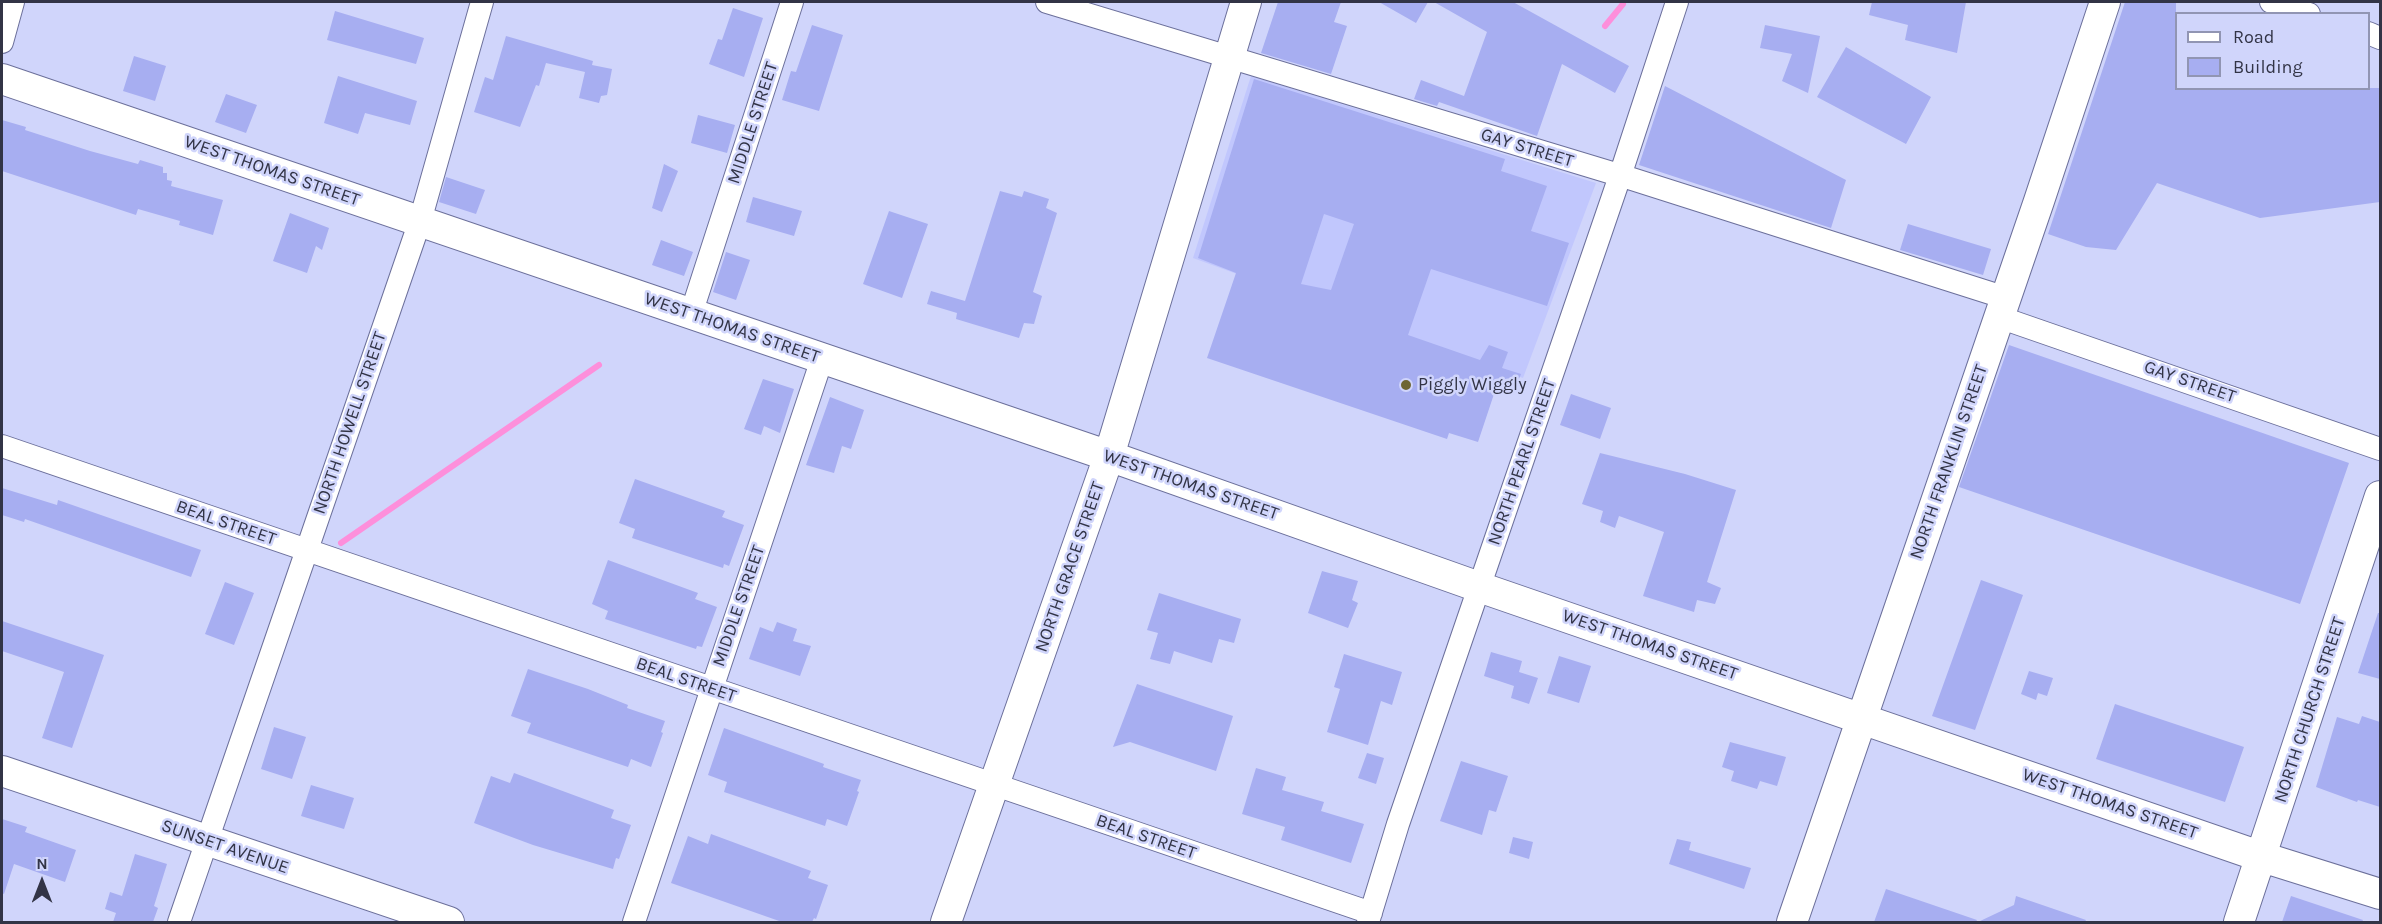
<!DOCTYPE html>
<style>
body{margin:0}
#map{position:relative;width:2382px;height:924px;overflow:hidden;background:#d0d5fb;font-family:Karla,sans-serif}
canvas{display:block}
.frame{position:absolute;inset:0;border:3px solid #323446;pointer-events:none}
.legend{position:absolute;left:2175px;top:12px;width:195px;height:78px;box-sizing:border-box;background:#d0d5fb;border:2px solid #9195b3;margin:0;padding:8px 10px;list-style:none;font-size:18px;color:#323446}
.legend li{display:flex;align-items:center;gap:12px;height:30px}
.legend b{width:30px;border:2px solid #9195b3}
.north{position:absolute;left:12px;top:852px;width:60px;height:60px;-webkit-text-stroke:4px #d0d5fb;paint-order:stroke;rotate:0deg;font-size:16px;font-weight:700;line-height:24px;text-align:center;color:#323446}
.north::after{content:'';display:block;margin:auto;width:21px;height:27px;background:#323446;clip-path:polygon(50% 0,100% 100%,50% 72%,0 100%)}
</style>
<div id="map">
<canvas width="2382" height="924"></canvas>
<div class="frame"></div>
<ul class="legend">
<li><b style="height:8px;background:#fff"></b>Road</li>
<li><b style="height:16px;background:#a7aef1"></b>Building</li>
</ul>
<div class="north">N</div>
</div>
<script>
const ctx = document.querySelector('canvas').getContext('2d');
ctx.lineJoin = 'round';
function paint(path, color) {
  ctx.fillStyle = color;
  ctx.fill(path, 'evenodd');
}
function toPath(rows) {
  const path = new Path2D();
  for (const r of rows) {
    path.moveTo(r[0], r[1]);
    for (let i = 2; i < r.length; i += 2) path.lineTo(r[i], r[i + 1]);
  }
  return path;
}
function strokePath(path, color, width, dash) {
  ctx.strokeStyle = color;
  ctx.lineWidth = width;
  ctx.lineCap = dash ? 'butt' : 'round';
  ctx.setLineDash(dash || []);
  ctx.stroke(path);
}
function drawText(font, color, halo, rows, align = 'center') {
  ctx.font = font + ' Karla,sans-serif';
  ctx.lineWidth = 5;
  ctx.setLineDash([]);
  ctx.textBaseline = 'middle';
  ctx.strokeStyle = halo;
  ctx.fillStyle = color;
  for (const [text, x, y, turn = 0] of rows) {
    ctx.save();
    ctx.translate(x, y);
    ctx.rotate((+turn || 0) * Math.PI / 180);
    ctx.textAlign = isNaN(turn) ? turn : align;
    if (halo) ctx.strokeText(text, 0, 0);
    ctx.fillText(text, 0, 0);
    ctx.restore();
  }
}
paint(toPath([
 [1251,76,1596,183,1523,378,1193,258]
]), '#c1c7fd');
strokePath(toPath([
 [1605,26,1623,4],
 [341,543,599,365]
]), '#fd8fdb', 6);
paint(toPath([
 [1278,2,1341,2,1334,22,1347,26,1331,74,1261,53],
 [1379,2,1428,2,1416,23],
 [1434,2,1513,2,1629,66,1615,93,1562,64,1537,136,1439,102,1437,106,1414,99,1421,80,1464,96,1487,32],
 [1872,2,1966,2,1957,53,1905,40,1908,25,1869,15],
 [2125,2,2176,2,2176,88,2380,88,2380,202,2260,218,2157,183,2116,250,2086,247,2048,234],
 [733,8,763,18,744,77,709,64,718,39,722,40],
 [335,11,424,38,416,64,327,40],
 [812,25,843,35,819,111,782,100,791,71,796,72],
 [1765,25,1820,36,1808,93,1782,81,1792,54,1760,48],
 [506,36,593,61,592,65,612,69,607,95,601,96,599,103,579,98,585,72,546,63,539,86,536,85,520,127,474,112,485,77,493,80],
 [1846,47,1931,97,1906,144,1817,97],
 [134,56,166,66,155,101,123,91],
 [338,76,417,101,410,125,365,113,358,134,324,123],
 [1254,79,1505,159,1501,171,1547,186,1531,231,1569,243,1547,306,1431,269,1408,335,1480,360,1489,345,1508,352,1502,368,1521,374,1514,391,1497,385,1478,442,1449,433,1447,439,1207,358,1236,273,1198,258],
 [1324,214,1354,224,1331,290,1301,284],
 [1665,86,1846,180,1831,228,1639,165],
 [226,94,257,105,246,133,215,122],
 [698,115,735,125,727,153,691,143],
 [2,120,26,127,25,130,90,151,138,164,140,160,163,167,163,173,167,173,167,180,172,181,171,186,223,200,213,235,179,225,180,221,138,209,136,215,2,171],
 [664,164,678,171,662,212,652,208],
 [446,177,485,190,476,214,439,202],
 [1000,191,1022,197,1024,191,1049,199,1046,208,1057,213,1033,292,1042,296,1034,324,1024,323,1019,338,956,319,957,313,927,304,931,291,965,301],
 [753,197,802,211,794,236,746,222],
 [889,211,928,224,902,298,863,284],
 [290,213,329,228,322,250,316,246,307,273,273,261],
 [1908,224,1991,249,1983,275,1900,250],
 [661,240,693,252,684,276,652,265],
 [726,252,750,260,736,300,713,292],
 [2009,345,2349,463,2300,604,1959,487],
 [763,379,794,389,780,433,764,426,761,435,744,429],
 [1571,394,1611,408,1600,439,1560,425],
 [830,397,864,410,851,449,842,446,834,473,806,465],
 [1600,453,1685,474,1736,490,1707,582,1721,588,1715,604,1697,600,1694,612,1643,596,1664,532,1619,516,1615,528,1600,522,1603,511,1582,504],
 [635,479,725,511,722,517,744,525,729,566,724,564,723,568,632,538,635,529,619,523],
 [2,488,57,505,58,500,201,550,191,577,25,519,24,522,2,515],
 [608,560,698,593,695,599,717,607,702,647,697,646,696,649,605,619,608,611,592,604],
 [1322,571,1358,581,1352,600,1358,603,1348,628,1308,613],
 [1981,580,2023,595,1975,730,1932,716],
 [225,582,254,593,234,645,205,634],
 [1159,593,1241,619,1234,643,1219,639,1212,663,1174,651,1170,664,1150,659,1158,633,1147,630],
 [2378,613,2380,613,2380,679,2358,673],
 [2,621,104,655,72,748,42,738,64,672,2,651],
 [777,622,797,629,793,641,811,646,800,676,749,659,760,627,773,632],
 [1491,652,1522,661,1519,672,1538,678,1529,704,1511,698,1514,686,1484,676],
 [1344,654,1402,672,1392,705,1381,701,1368,745,1327,732,1340,689,1334,687],
 [1559,656,1591,666,1579,703,1547,693],
 [528,669,588,689,628,705,627,708,665,721,661,732,663,733,651,767,631,759,628,767,527,733,531,723,511,716],
 [2029,671,2053,678,2047,696,2038,693,2036,700,2021,694],
 [1137,684,1233,716,1216,771,1130,742,1113,747],
 [2115,704,2244,747,2225,802,2096,759],
 [2362,716,2380,722,2380,807,2358,800,2357,802,2316,787,2337,717,2359,724],
 [274,727,306,737,292,779,261,769],
 [724,728,824,764,823,767,861,780,857,791,859,792,847,826,827,819,825,826,724,792,727,782,708,775],
 [1730,742,1786,757,1777,786,1760,781,1757,789,1731,781,1734,771,1722,767],
 [1367,753,1384,758,1376,784,1358,778],
 [1461,761,1508,776,1496,812,1489,810,1482,835,1440,821],
 [1256,768,1286,777,1282,790,1324,802,1321,811,1364,824,1351,863,1281,840,1285,827,1242,814],
 [514,773,614,810,611,818,631,825,619,859,616,858,613,869,533,845,474,823,491,776,510,783],
 [311,785,354,798,344,829,301,816],
 [2,819,27,827,25,832,76,850,65,882,14,864,4,894,2,893],
 [711,834,811,871,808,878,828,885,816,919,814,918,812,922,782,922,671,883,688,836,708,844],
 [1513,837,1533,842,1529,859,1509,853],
 [1677,839,1691,842,1689,850,1751,868,1744,889,1669,864],
 [135,854,167,864,154,906,158,908,153,922,113,922,116,913,105,909,110,892,122,896],
 [1886,889,1977,920,1976,922,1874,922],
 [2016,896,2086,920,2085,922,1978,922,2014,905],
 [2291,896,2363,920,2362,922,2282,922]
]), '#a7aef1');
const minor = toPath([
 [1047,2,1632,179,2006,298],
 [2271,2,2309,14],
 [2368,33,2380,38],
 [2,42,13,2],
 [691,314,792,2],
 [1999,317,2380,449],
 [2,446,1371,913],
 [179,922,420,221,482,2],
 [634,922,822,359],
 [1368,922,1398,824,1620,176,1677,2]
]);
const major = toPath([
 [2,79,1109,456,1479,587,2262,857,2380,894],
 [2,771,449,922],
 [946,922,1109,456,1246,2],
 [1792,922,2039,201,2105,2],
 [2239,922,2380,496]
]);
strokePath(minor, '#6c709b', 24);
strokePath(major, '#6c709b', 32);
strokePath(minor, '#fff', 22);
strokePath(major, '#fff', 30);
for (const [x, y, r, color] of [
 [1406,385,6,"#6e6632"]
]) {
  const dot = new Path2D();
  dot.arc(x, y, r, 0, 2 * Math.PI);
  ctx.fillStyle = color;
  ctx.fill(dot);
  strokePath(dot, '#d0d5fb', 2);
}
drawText('18px', '#323446', '#d0d5fb', [
 ["MIDDLE STREET",753,123,-72],
 ["GAY STREET",1527,148,17],
 ["WEST THOMAS STREET",272,171,19],
 ["WEST THOMAS STREET",732,328,19],
 ["GAY STREET",2190,382,19],
 ["NORTH HOWELL STREET",350,423,-71],
 ["NORTH PEARL STREET",1522,462,-71],
 ["NORTH FRANKLIN STREET",1949,462,-71],
 ["WEST THOMAS STREET",1191,485,19],
 ["BEAL STREET",226,523,19],
 ["NORTH GRACE STREET",1070,567,-71],
 ["MIDDLE STREET",739,606,-71],
 ["WEST THOMAS STREET",1650,645,19],
 ["BEAL STREET",686,680,19],
 ["NORTH CHURCH STREET",2310,710,-72],
 ["WEST THOMAS STREET",2110,804,19],
 ["BEAL STREET",1146,837,19],
 ["SUNSET AVENUE",225,847,19]
]);
drawText('18px', '#323446', '#d0d5fb', [
 ["Piggly Wiggly",1418,385]
], 'left');
</script>
